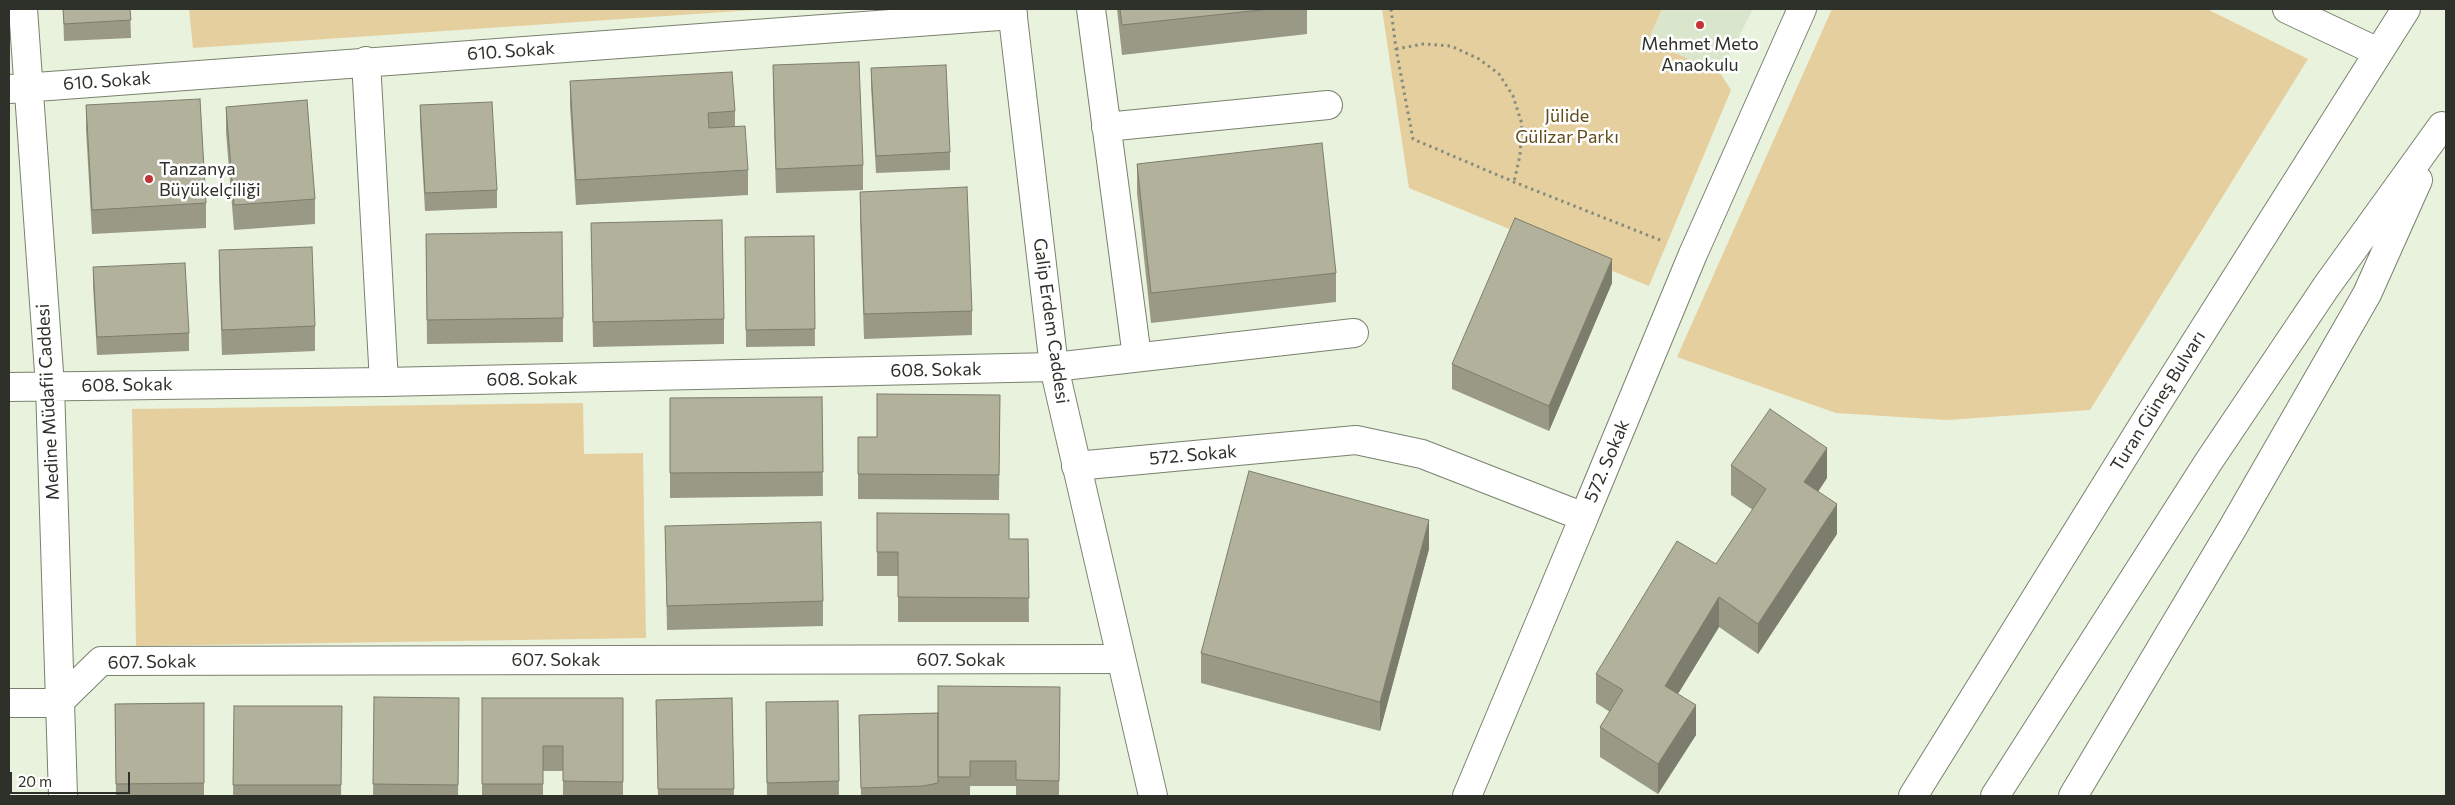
<!DOCTYPE html>
<meta charset="utf-8">
<style>
body{margin:0}
#map{position:relative;width:2455px;height:805px;overflow:hidden;background:#e8f2dc;font-family:Commissioner,sans-serif}
canvas{display:block}
.frame{position:absolute;inset:0;border:10px solid #2e3129;pointer-events:none}
.scale{position:absolute;left:10px;top:772px;width:120px;height:22px;box-sizing:border-box;border:2px solid #2e3129;border-top:0;padding-left:6px;font-size:15px;line-height:18px;white-space:nowrap;color:#2e3129;-webkit-text-stroke:4px #fff;paint-order:stroke}
</style>
<div id="map">
<canvas width="2455" height="805"></canvas>
<div class="frame"></div>
<div class="scale">20 m</div>
</div>
<script>
const ctx = document.querySelector('canvas').getContext('2d');
ctx.lineJoin = 'round';
function paint(path, color) {
  ctx.fillStyle = color;
  ctx.fill(path, 'evenodd');
}
function toPath(rows) {
  const path = new Path2D();
  for (const r of rows) {
    path.moveTo(r[0], r[1]);
    for (let i = 2; i < r.length; i += 2) path.lineTo(r[i], r[i + 1]);
  }
  return path;
}
function strokePath(path, color, width, dash) {
  ctx.strokeStyle = color;
  ctx.lineWidth = width;
  ctx.lineCap = dash ? 'butt' : 'round';
  ctx.setLineDash(dash || []);
  ctx.stroke(path);
}
function drawText(font, color, halo, rows, align = 'center') {
  ctx.font = font + ' Commissioner,sans-serif';
  ctx.lineWidth = 5;
  ctx.setLineDash([]);
  ctx.textBaseline = 'middle';
  ctx.strokeStyle = halo;
  ctx.fillStyle = color;
  for (const [text, x, y, turn = 0] of rows) {
    ctx.save();
    ctx.translate(x, y);
    ctx.rotate((+turn || 0) * Math.PI / 180);
    ctx.textAlign = isNaN(turn) ? turn : align;
    if (halo) ctx.strokeText(text, 0, 0);
    ctx.fillText(text, 0, 0);
    ctx.restore();
  }
}
paint(toPath([
 [1662,9,1753,9,1720,73,1648,41]
]), '#dae6cb');
paint(toPath([
 [189,9,769,9,193,48],
 [1382,9,1662,9,1648,41,1720,73,1731,90,1649,286,1409,188],
 [1832,9,2207,9,2308,59,2090,410,1947,420,1836,413,1677,357],
 [583,403,584,454,643,453,646,638,136,646,132,409]
]), '#e6cf9f');
const minor = toPath([
 [23,9,50,386,63,796],
 [1091,9,1137,357],
 [2287,9,2378,52],
 [366,61,384,382],
 [9,89,1013,15],
 [1106,127,1328,105],
 [9,387,384,382,1054,367,1354,333],
 [1076,466,1356,440,1422,454,1584,517,1693,254,1802,9],
 [9,703,58,703,101,661,1121,659],
 [1467,796,1584,517]
]);
const major = toPath([
 [1012,9,1054,367,1153,796],
 [1913,796,2142,427,2406,9],
 [1995,796,2209,461,2326,287,2442,126],
 [2073,796,2232,529,2367,294,2418,180]
]);
strokePath(minor, '#79816e', 30);
strokePath(major, '#79816e', 30);
strokePath(toPath([
 [1391,9,1396,49,1413,139,1514,182,1660,240],
 [1396,49,1423,44,1451,46,1479,59,1499,74,1513,96,1522,124,1520,155,1514,182]
]), '#858c7d', 3, [2.5, 4]);
strokePath(minor, '#fff', 28);
strokePath(major, '#fff', 28);
paint(toPath([
 [63,9,130,9,131,38,64,41],
 [1117,9,1307,9,1307,34,1122,55],
 [773,65,863,165,863,190,776,193,773,90],
 [871,68,950,152,950,170,876,173,871,86],
 [570,81,735,111,735,127,748,170,748,195,576,205,570,106],
 [86,105,206,203,206,228,92,234,86,129],
 [420,105,497,190,497,208,425,211,420,123],
 [226,107,315,199,315,224,234,230,226,132],
 [1137,164,1336,273,1336,302,1151,323,1137,193],
 [860,192,972,311,972,335,864,339,860,216],
 [591,223,724,319,724,344,593,347],
 [426,234,563,318,563,342,427,344],
 [814,236,815,346,746,347,745,237],
 [219,250,315,326,315,351,222,355,219,275],
 [93,267,189,333,189,351,97,355,93,285],
 [1612,283,1549,431,1452,389,1452,364],
 [1000,395,999,500,858,499,858,437,877,437],
 [822,397,823,496,670,498,670,398],
 [1731,465,1827,478,1818,492,1837,534,1758,654,1719,627,1678,694,1696,735,1658,794,1600,757,1600,727,1610,712,1596,703,1596,674,1716,564,1753,510,1731,495],
 [877,513,1009,539,1028,539,1029,622,898,622,898,576,877,576],
 [665,526,823,601,823,626,667,630],
 [1429,549,1380,731,1201,683,1201,653],
 [1060,687,1059,796,1016,796,1016,786,970,786,970,796,861,796,859,715,938,713],
 [374,697,459,723,458,796,373,796],
 [482,698,623,698,623,796,563,796,563,771,543,771,543,796,482,796],
 [732,698,734,796,658,796,656,700],
 [838,701,839,796,767,796,766,720],
 [204,703,204,796,116,796,115,704],
 [234,706,342,706,341,796,233,796]
]), '#999986');
paint(toPath([
 [1612,259,1612,283,1549,431,1549,406],
 [1827,448,1827,478,1804,512,1804,482],
 [1837,504,1837,534,1758,654,1758,624],
 [1429,520,1429,549,1380,731,1380,702],
 [1719,597,1719,627,1665,715,1665,686],
 [1696,705,1696,735,1658,794,1658,764]
]), '#7d7d6d');
const building = toPath([
 [63,9,130,9,131,20,64,24,63,9],
 [1120,9,1270,9,1122,25,1120,9],
 [859,62,863,165,776,169,773,65,859,62],
 [946,65,950,152,876,156,871,68,946,65],
 [732,72,735,111,708,113,709,128,745,126,748,170,576,180,570,81,732,72],
 [200,99,206,203,92,210,86,105,200,99],
 [307,100,315,199,234,205,226,107,307,100],
 [492,102,497,190,425,193,420,105,492,102],
 [1322,143,1336,273,1151,293,1137,164,1322,143],
 [967,187,972,311,864,314,860,192,967,187],
 [1515,218,1612,259,1549,406,1452,364,1515,218],
 [722,220,724,319,593,322,591,223,722,220],
 [562,232,563,318,427,320,426,234,562,232],
 [814,236,815,329,746,330,745,237,814,236],
 [312,247,315,326,222,330,219,250,312,247],
 [185,263,189,333,97,337,93,267,185,263],
 [877,394,1000,395,999,475,858,474,858,437,877,437,877,394],
 [822,397,823,472,670,473,670,398,822,397],
 [1770,409,1827,448,1804,482,1837,504,1758,624,1719,597,1665,686,1696,705,1658,764,1600,727,1623,690,1596,674,1677,541,1716,564,1766,489,1731,465,1770,409],
 [1249,471,1429,520,1380,702,1201,653,1249,471],
 [877,513,1009,514,1009,539,1028,539,1029,598,898,597,898,552,877,552,877,513],
 [821,522,823,601,667,606,665,526,821,522],
 [938,686,1060,687,1059,781,1016,780,1016,761,970,761,970,777,938,777,938,686],
 [374,697,459,698,458,785,373,784,374,697],
 [482,698,623,698,623,782,563,781,563,746,543,746,543,784,482,784,482,698],
 [732,698,734,789,658,789,656,700,732,698],
 [838,701,839,781,767,783,766,702,838,701],
 [204,703,204,783,116,784,115,704,204,703],
 [234,706,342,706,341,785,233,785,234,706],
 [938,713,938,783,923,786,861,788,859,715,938,713]
]);
paint(building, '#b2b29c');
strokePath(building, '#7d7d6d', 1);
for (const [x, y, r, color] of [
 [1700,25,5,"#c23238"],
 [149,179,5,"#c23238"]
]) {
  const dot = new Path2D();
  dot.arc(x, y, r, 0, 2 * Math.PI);
  ctx.fillStyle = color;
  ctx.fill(dot);
  strokePath(dot, '#fff', 2);
}
drawText('18px', '#2e3129', '#fff', [
 ["Mehmet Meto",1700,44],
 ["Anaokulu",1700,65],
 ["Tanzanya",159,169,"left"],
 ["Büyükelçiliği",159,190,"left"]
]);
drawText('18px', '#2e3129', '#fff', [
 ["610. Sokak",511,51,-4],
 ["610. Sokak",107,81,-4],
 ["Galip Erdem Caddesi",1051,321,82],
 ["608. Sokak",936,370,-1],
 ["608. Sokak",532,379,-1],
 ["608. Sokak",127,385,-1],
 ["Turan Güneş Bulvarı",2158,401,-58],
 ["Medine Müdafii Caddesi",48,402,-93],
 ["572. Sokak",1193,455,-5],
 ["572. Sokak",1607,461,-67],
 ["607. Sokak",556,660],
 ["607. Sokak",961,660],
 ["607. Sokak",152,662,-1]
]);
drawText('18px', '#604b19', '#fff', [
 ["Jülide",1567,116],
 ["Gülizar Parkı",1567,137]
]);
</script>
